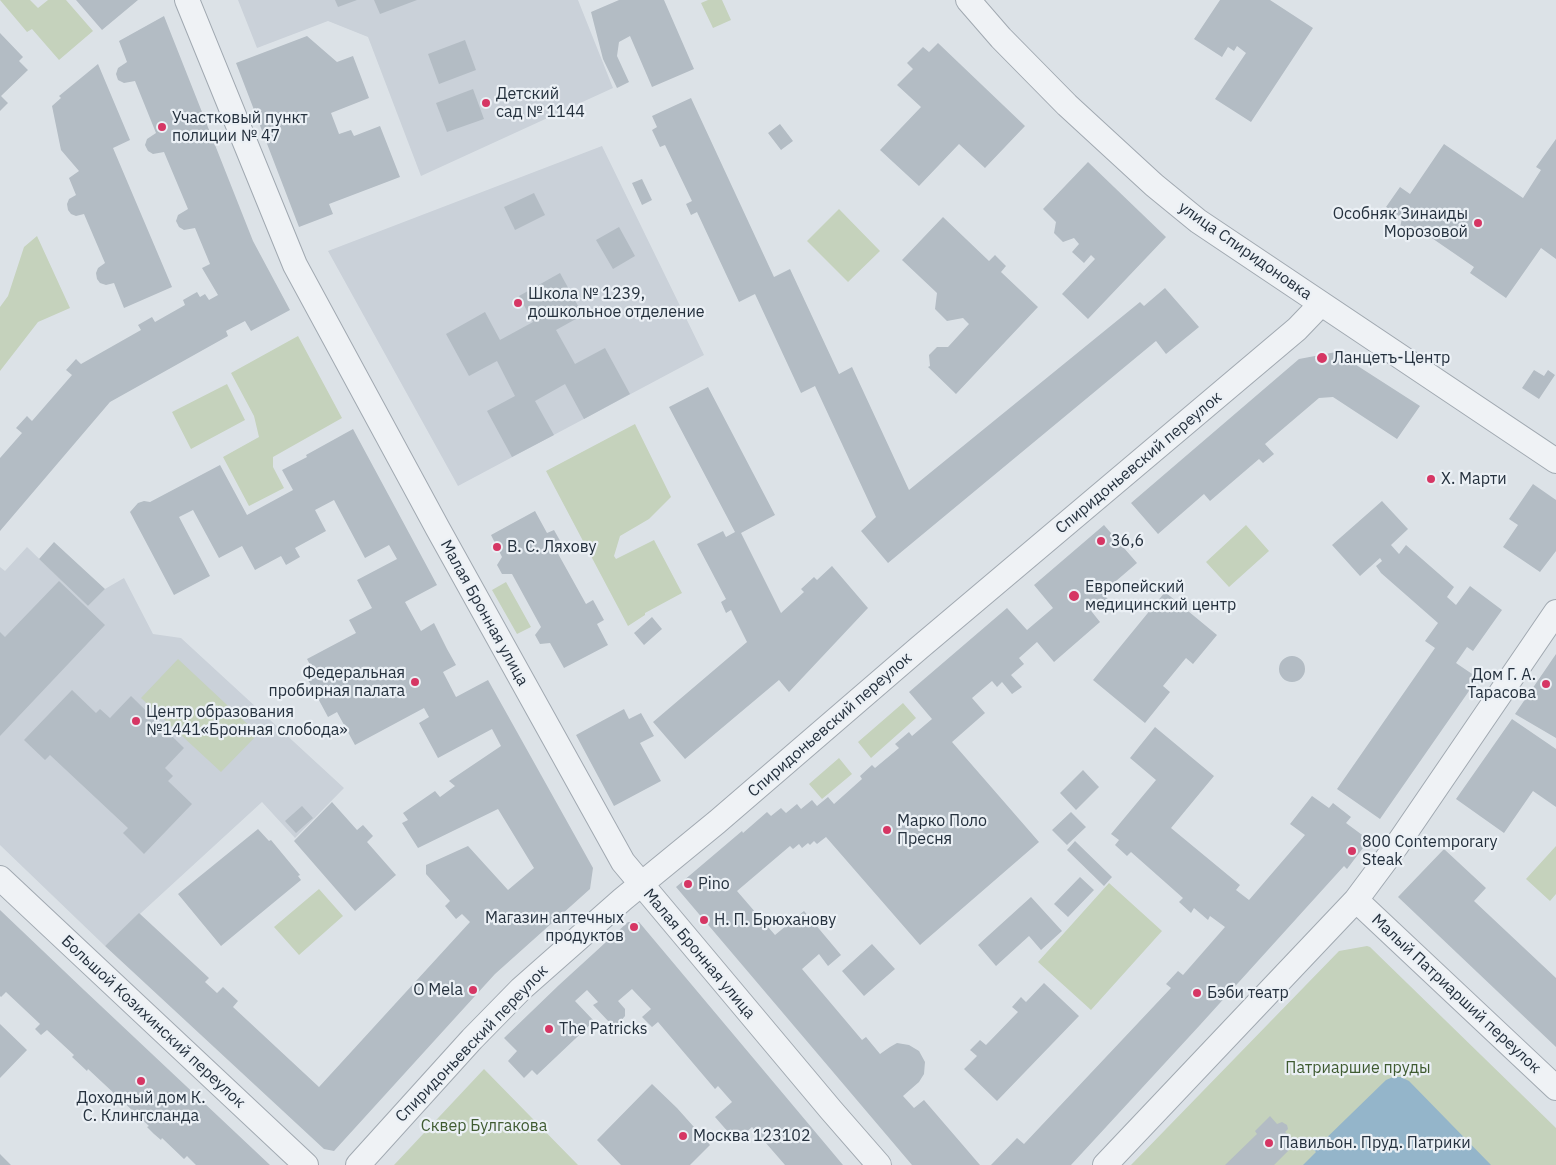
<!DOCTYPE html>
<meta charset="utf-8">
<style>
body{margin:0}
canvas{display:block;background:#dce2e7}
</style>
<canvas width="1556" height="1165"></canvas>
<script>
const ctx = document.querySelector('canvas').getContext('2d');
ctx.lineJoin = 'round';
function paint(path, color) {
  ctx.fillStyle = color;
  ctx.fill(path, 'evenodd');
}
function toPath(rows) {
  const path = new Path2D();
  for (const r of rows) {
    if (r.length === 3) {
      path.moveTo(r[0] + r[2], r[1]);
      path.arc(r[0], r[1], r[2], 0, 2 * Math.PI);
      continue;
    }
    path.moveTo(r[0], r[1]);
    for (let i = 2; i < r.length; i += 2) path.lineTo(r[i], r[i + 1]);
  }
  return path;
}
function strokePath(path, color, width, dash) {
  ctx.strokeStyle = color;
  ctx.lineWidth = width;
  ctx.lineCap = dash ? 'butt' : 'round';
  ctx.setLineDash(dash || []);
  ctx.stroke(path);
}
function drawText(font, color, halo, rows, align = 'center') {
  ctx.font = font + ' "IBM Plex Sans",sans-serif';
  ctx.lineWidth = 4.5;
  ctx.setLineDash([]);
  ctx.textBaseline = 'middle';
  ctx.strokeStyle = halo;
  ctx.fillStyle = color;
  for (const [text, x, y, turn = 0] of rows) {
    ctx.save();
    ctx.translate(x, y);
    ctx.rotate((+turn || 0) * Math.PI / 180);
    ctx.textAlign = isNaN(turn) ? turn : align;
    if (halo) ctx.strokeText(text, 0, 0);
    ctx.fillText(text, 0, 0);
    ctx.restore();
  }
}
paint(toPath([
 [238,0,578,0,613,88,421,176,368,37,328,21,257,48],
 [602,146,704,355,458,486,328,251],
 [27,547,88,606,105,589,124,578,153,634,181,638,344,788,295,838,262,802,105,946,0,845,0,567,5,571]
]), '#cad1d9');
paint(toPath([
 [0,0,30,0,38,8,48,0,66,0,93,31,59,60,32,29,27,32],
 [708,0,722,0,731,20,713,28,701,3],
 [839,209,880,251,848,282,807,241],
 [37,236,70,308,38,322,0,371,0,307,8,296,24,247],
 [298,336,342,418,273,457,273,467,284,488,249,506,223,457,259,437,254,416,231,373],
 [227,384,245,420,191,449,172,412],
 [635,424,671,497,649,519,620,536,614,556,616,559,654,540,682,593,645,613,645,615,628,626,546,471],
 [1246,525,1269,551,1229,587,1206,562],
 [506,582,531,627,517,634,492,590],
 [178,659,258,734,221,772,141,698],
 [903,703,916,718,871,758,858,742],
 [839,758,852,774,822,799,809,784],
 [1556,846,1556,894,1550,901,1526,879],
 [1109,883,1162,931,1091,1010,1038,962],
 [319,889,343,916,299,955,274,927],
 [1367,946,1370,947,1556,1128,1556,1165,1131,1165,1339,951],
 [484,1069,578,1165,394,1165]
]), '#c5d2bc');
paint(toPath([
 [1393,1077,1401,1077,1409,1081,1491,1165,1303,1165,1316,1152,1314,1150,1386,1080]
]), '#94b5ca');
paint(toPath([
 [76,0,138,0,102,30],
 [335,0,357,0,338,7],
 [374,0,417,0,380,14],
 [619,0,664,0,694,69,652,87,630,36,619,42,617,56,629,82,617,88,603,59,591,12],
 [1220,0,1270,0,1313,28,1251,122,1215,99,1246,53,1237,46,1234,51,1228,47,1222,57,1194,39],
 [164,16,253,241,290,310,251,331,245,321,226,331,228,336,110,402,0,531,0,458,22,433,16,428,27,416,32,421,72,375,66,370,76,359,81,364,141,330,138,325,152,317,155,322,185,305,183,300,197,292,200,297,205,294,209,300,218,295,202,268,210,264,195,228,184,230,179,227,176,221,178,215,188,209,164,152,153,154,148,151,145,145,147,139,156,133,135,81,124,83,118,80,116,74,118,68,127,62,119,41],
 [0,33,23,57,19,61,28,70,1,96,8,103,0,111],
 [307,36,337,62,353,56,369,98,331,113,339,134,351,130,354,136,380,126,400,177,329,204,333,214,299,227,236,63],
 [465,40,476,70,439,84,428,54],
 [938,43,1025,126,985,168,959,144,919,186,880,150,921,107,897,85,913,69,907,63,923,47,929,52],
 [98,64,130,140,113,148,172,287,124,308,114,283,106,285,100,283,97,279,96,273,98,268,105,263,84,214,76,216,71,214,68,210,67,204,69,199,76,195,69,178,79,171,61,150,52,106,61,98,59,96],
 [473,89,484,119,447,132,436,103],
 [691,98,774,277,790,269,839,374,852,367,909,490,1140,302,1144,306,1165,288,1199,327,1166,354,1156,341,888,563,861,531,876,517,815,386,801,393,755,294,739,302,697,212,691,215,686,204,692,201,665,145,660,147,652,130,657,127,652,116],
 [780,124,793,141,781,150,768,133],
 [1556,139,1556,259,1541,248,1506,298,1470,273,1474,267,1423,232,1414,237,1400,228,1402,218,1386,207,1400,187,1410,194,1444,144,1523,198,1541,170,1536,167],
 [1088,162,1166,237,1088,319,1062,294,1095,259,1091,255,1084,263,1072,252,1079,244,1074,238,1063,242,1054,233,1056,222,1043,209],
 [642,179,652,200,642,205,632,183],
 [534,193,545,215,515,230,504,207],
 [943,217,989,261,995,255,1006,266,1001,272,1038,307,956,394,928,367,930,366,929,355,937,347,948,347,969,324,963,318,947,321,935,309,937,293,902,260],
 [619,227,635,256,613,269,596,240],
 [560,273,583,315,556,330,575,364,605,348,630,394,584,419,565,384,535,401,554,435,512,457,487,411,515,396,497,361,469,376,446,334,485,312,500,340,533,322,519,296],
 [1336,352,1420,406,1397,439,1333,397,1319,398,1265,444,1274,454,1263,463,1259,459,1210,501,1204,494,1158,534,1131,503,1299,359],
 [1534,370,1544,376,1548,370,1555,375,1539,399,1522,388],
 [708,387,775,515,741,533,781,613,804,592,801,589,814,577,817,580,832,566,868,608,789,692,779,680,685,759,653,722,747,642,731,610,726,613,721,602,726,599,697,544,723,531,726,537,735,532,669,407],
 [353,429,437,585,405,602,421,631,434,623,447,649,456,665,443,672,456,697,488,680,593,868,590,889,495,974,334,1151,324,1149,105,946,139,913,209,978,205,982,217,993,223,987,238,1001,233,1007,319,1087,470,922,462,914,456,919,445,906,450,901,426,874,426,865,468,846,508,890,534,868,498,809,418,848,402,823,408,820,403,813,435,791,440,797,455,786,449,781,501,746,492,729,438,758,419,723,429,717,424,708,355,745,337,712,328,717,307,678,315,674,307,659,356,633,349,620,372,608,357,580,397,559,389,545,365,558,334,500,315,510,326,531,295,548,300,557,286,565,281,556,255,570,242,546,219,558,193,510,179,517,210,576,174,595,130,512,138,503,144,501,150,502,220,465,247,515,293,490,282,470,307,457,306,455],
 [1533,484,1556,500,1556,551,1540,572,1503,547,1518,525,1509,519],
 [1382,501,1408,529,1391,545,1399,554,1406,545,1454,587,1447,597,1456,605,1470,586,1502,610,1473,651,1467,647,1456,663,1478,678,1380,819,1337,789,1435,648,1425,641,1438,623,1381,573,1376,566,1382,561,1380,558,1360,576,1332,545],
 [535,511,547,533,554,530,563,546,556,550,586,604,593,600,604,620,597,624,608,645,564,668,550,643,540,644,535,635,541,627,512,574,502,574,497,565,502,557,491,535],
 [1104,525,1137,563,1102,593,1108,599,1092,612,1100,622,1054,662,1037,642,1019,658,1024,664,1011,675,1022,687,1012,694,1002,682,997,687,992,681,972,698,985,713,952,742,1039,842,920,945,826,837,817,844,814,841,810,845,808,843,802,848,799,844,793,849,790,846,737,891,775,935,804,911,841,955,828,966,819,954,802,969,862,1040,866,1037,880,1054,890,1047,897,1043,909,1045,919,1051,925,1062,924,1074,919,1082,903,1096,914,1108,924,1100,980,1165,912,1165,676,887,742,831,743,833,767,812,771,816,781,808,786,813,797,804,801,809,812,800,817,806,828,797,834,804,862,779,860,776,872,765,875,768,899,748,895,744,909,732,912,736,932,719,909,692,1007,608,1027,630,1053,608,1034,585],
 [54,542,105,589,88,606,39,559],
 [59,581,105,625,0,736,0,632,5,637],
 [1165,592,1217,635,1193,664,1186,658,1163,686,1170,692,1145,723,1093,680],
 [652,617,662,629,644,645,634,633],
 [1556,654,1556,738,1515,714],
 [1292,669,13],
 [72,690,96,713,100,709,110,718,131,696,184,748,165,768,173,776,168,781,192,804,144,854,123,833,128,828,50,755,45,760,24,740],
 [624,709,629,719,641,713,654,736,640,743,661,781,614,806,576,735],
 [1512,719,1556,749,1556,807,1533,791,1504,833,1456,799],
 [1155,727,1214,776,1171,828,1240,885,1236,890,1249,900,1305,835,1290,824,1312,796,1329,808,1333,803,1351,817,1346,823,1369,840,1347,869,1344,866,1200,1025,1071,1165,991,1165,1017,1138,1024,1144,1171,988,1166,984,1178,971,1183,975,1225,927,1210,916,1208,920,1194,908,1191,913,1179,902,1183,898,1131,852,1127,856,1115,845,1119,840,1111,834,1156,780,1130,758],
 [1083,770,1099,787,1076,810,1060,793],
 [332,802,357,830,363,825,373,836,367,842,396,875,355,911,294,841],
 [302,806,313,818,296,833,285,821],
 [1071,812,1086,827,1067,845,1052,830],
 [258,829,269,841,271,840,300,875,298,876,301,880,221,946,178,894],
 [1075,841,1112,877,1104,886,1067,850],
 [1444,849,1486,888,1474,901,1556,978,1556,1047,1398,897],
 [1080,877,1094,890,1068,917,1054,904],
 [1031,897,1062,931,1041,950,1029,936,996,966,978,945],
 [0,910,84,990,270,1165,196,1165,187,1156,184,1159,162,1138,161,1140,154,1134,147,1127,149,1126,88,1069,87,1071,72,1057,74,1055,47,1030,41,1035,35,1029,40,1024,6,992,1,997,0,996],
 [628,922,639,922,843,1165,785,1165,752,1127,736,1141,715,1117,732,1102,718,1086,715,1089,658,1022,652,1027,642,1017,651,1009,632,989,618,1001,625,1009,625,1016,619,1023,610,1023,593,1005,598,1002,587,990,575,1001,594,1021,537,1075,532,1070,524,1078,508,1061,517,1051,504,1038,559,985],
 [872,944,895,969,864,996,842,971],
 [1044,983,1079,1016,997,1101,964,1069,977,1056,970,1050,980,1040,986,1045,1018,1012,1012,1007,1021,997,1026,1002],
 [0,1024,27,1050,0,1078],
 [652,1084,677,1108,710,1145,690,1165,621,1165,597,1140],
 [1270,1116,1277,1124,1282,1122,1287,1125,1288,1129,1285,1132,1293,1139,1286,1146,1289,1150,1274,1165,1225,1165,1257,1134,1255,1131],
 [0,1154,11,1165,0,1165]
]), '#b3bcc4');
const street = toPath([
 [187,0,295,265,438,529,623,862,831,1110,879,1165],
 [968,0,1001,38,1067,105,1154,185,1198,221,1556,461],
 [0,878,306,1165],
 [1356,900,1556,1088],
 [358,1165,472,1039,521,989,623,899,717,822,919,648,1297,329,1321,304],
 [1105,1165,1356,900,1397,845,1556,612]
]);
strokePath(street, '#a1a9b1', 26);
strokePath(street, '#eff2f5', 24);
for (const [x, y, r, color] of [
 [486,103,5,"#d63664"],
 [162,127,5,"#d63664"],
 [1478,223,5,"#d63664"],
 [518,303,5,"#d63664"],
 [1322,358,6,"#d63664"],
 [1431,479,5,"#d63664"],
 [1101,541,5,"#d63664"],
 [497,547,5,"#d63664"],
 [1074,596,6,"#d63664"],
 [415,682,5,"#d63664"],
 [1546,684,5,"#d63664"],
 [136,721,5,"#d63664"],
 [887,830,5,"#d63664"],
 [1352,851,5,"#d63664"],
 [688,884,5,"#d63664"],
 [704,920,5,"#d63664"],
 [634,927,5,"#d63664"],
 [473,990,5,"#d63664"],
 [1197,993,5,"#d63664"],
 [549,1029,5,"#d63664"],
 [141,1081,5,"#d63664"],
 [683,1136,5,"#d63664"],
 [1269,1143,5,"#d63664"]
]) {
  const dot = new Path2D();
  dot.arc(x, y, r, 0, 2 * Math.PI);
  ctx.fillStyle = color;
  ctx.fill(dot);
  strokePath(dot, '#ebf0f5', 2);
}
drawText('16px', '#25313e', '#ebf0f5', [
 ["Детский",496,94],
 ["сад № 1144",496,112],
 ["Участковый пункт",172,118],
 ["полиции № 47",172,136],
 ["Особняк Зинаиды",1468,214,"right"],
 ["Морозовой",1468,232,"right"],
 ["Школа № 1239,",528,294],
 ["дошкольное отделение",528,312],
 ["Ланцетъ-Центр",1333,358],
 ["Х. Марти",1441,479],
 ["36,6",1111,541],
 ["В. С. Ляхову",507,547],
 ["Европейский",1085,587],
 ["медицинский центр",1085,605],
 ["Федеральная",405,673,"right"],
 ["пробирная палата",405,691,"right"],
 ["Дом Г. А.",1536,675,"right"],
 ["Тарасова",1536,693,"right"],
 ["Центр образования",146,712],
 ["№1441«Бронная слобода»",146,730],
 ["Марко Поло",897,821],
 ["Пресня",897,839],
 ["800 Contemporary",1362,842],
 ["Steak",1362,860],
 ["Pino",698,884],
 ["Магазин аптечных",624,918,"right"],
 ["продуктов",624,936,"right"],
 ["Н. П. Брюханову",714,920],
 ["O Mela",463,990,"right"],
 ["Бэби театр",1207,993],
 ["The Patricks",559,1029],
 ["Доходный дом К.",141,1098,"center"],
 ["С. Клингсланда",141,1116,"center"],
 ["Москва 123102",693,1136],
 ["Павильон. Пруд. Патрики",1279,1143]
], 'left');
drawText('16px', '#25313e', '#ebf0f5', [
 ["улица Спиридоновка",1245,251,35],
 ["Спиридоньевский переулок",1139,463,-40],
 ["Малая Бронная улица",484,613,61],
 ["Спиридоньевский переулок",830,725,-41],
 ["Малая Бронная улица",699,954,50],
 ["Малый Патриарший переулок",1456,994,43],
 ["Большой Козихинский переулок",153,1022,43],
 ["Спиридоньевский переулок",472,1044,-46]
]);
drawText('16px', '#3f5b31', '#ebf0f5', [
 ["Патриаршие пруды",1358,1068],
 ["Сквер Булгакова",484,1126]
]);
</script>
